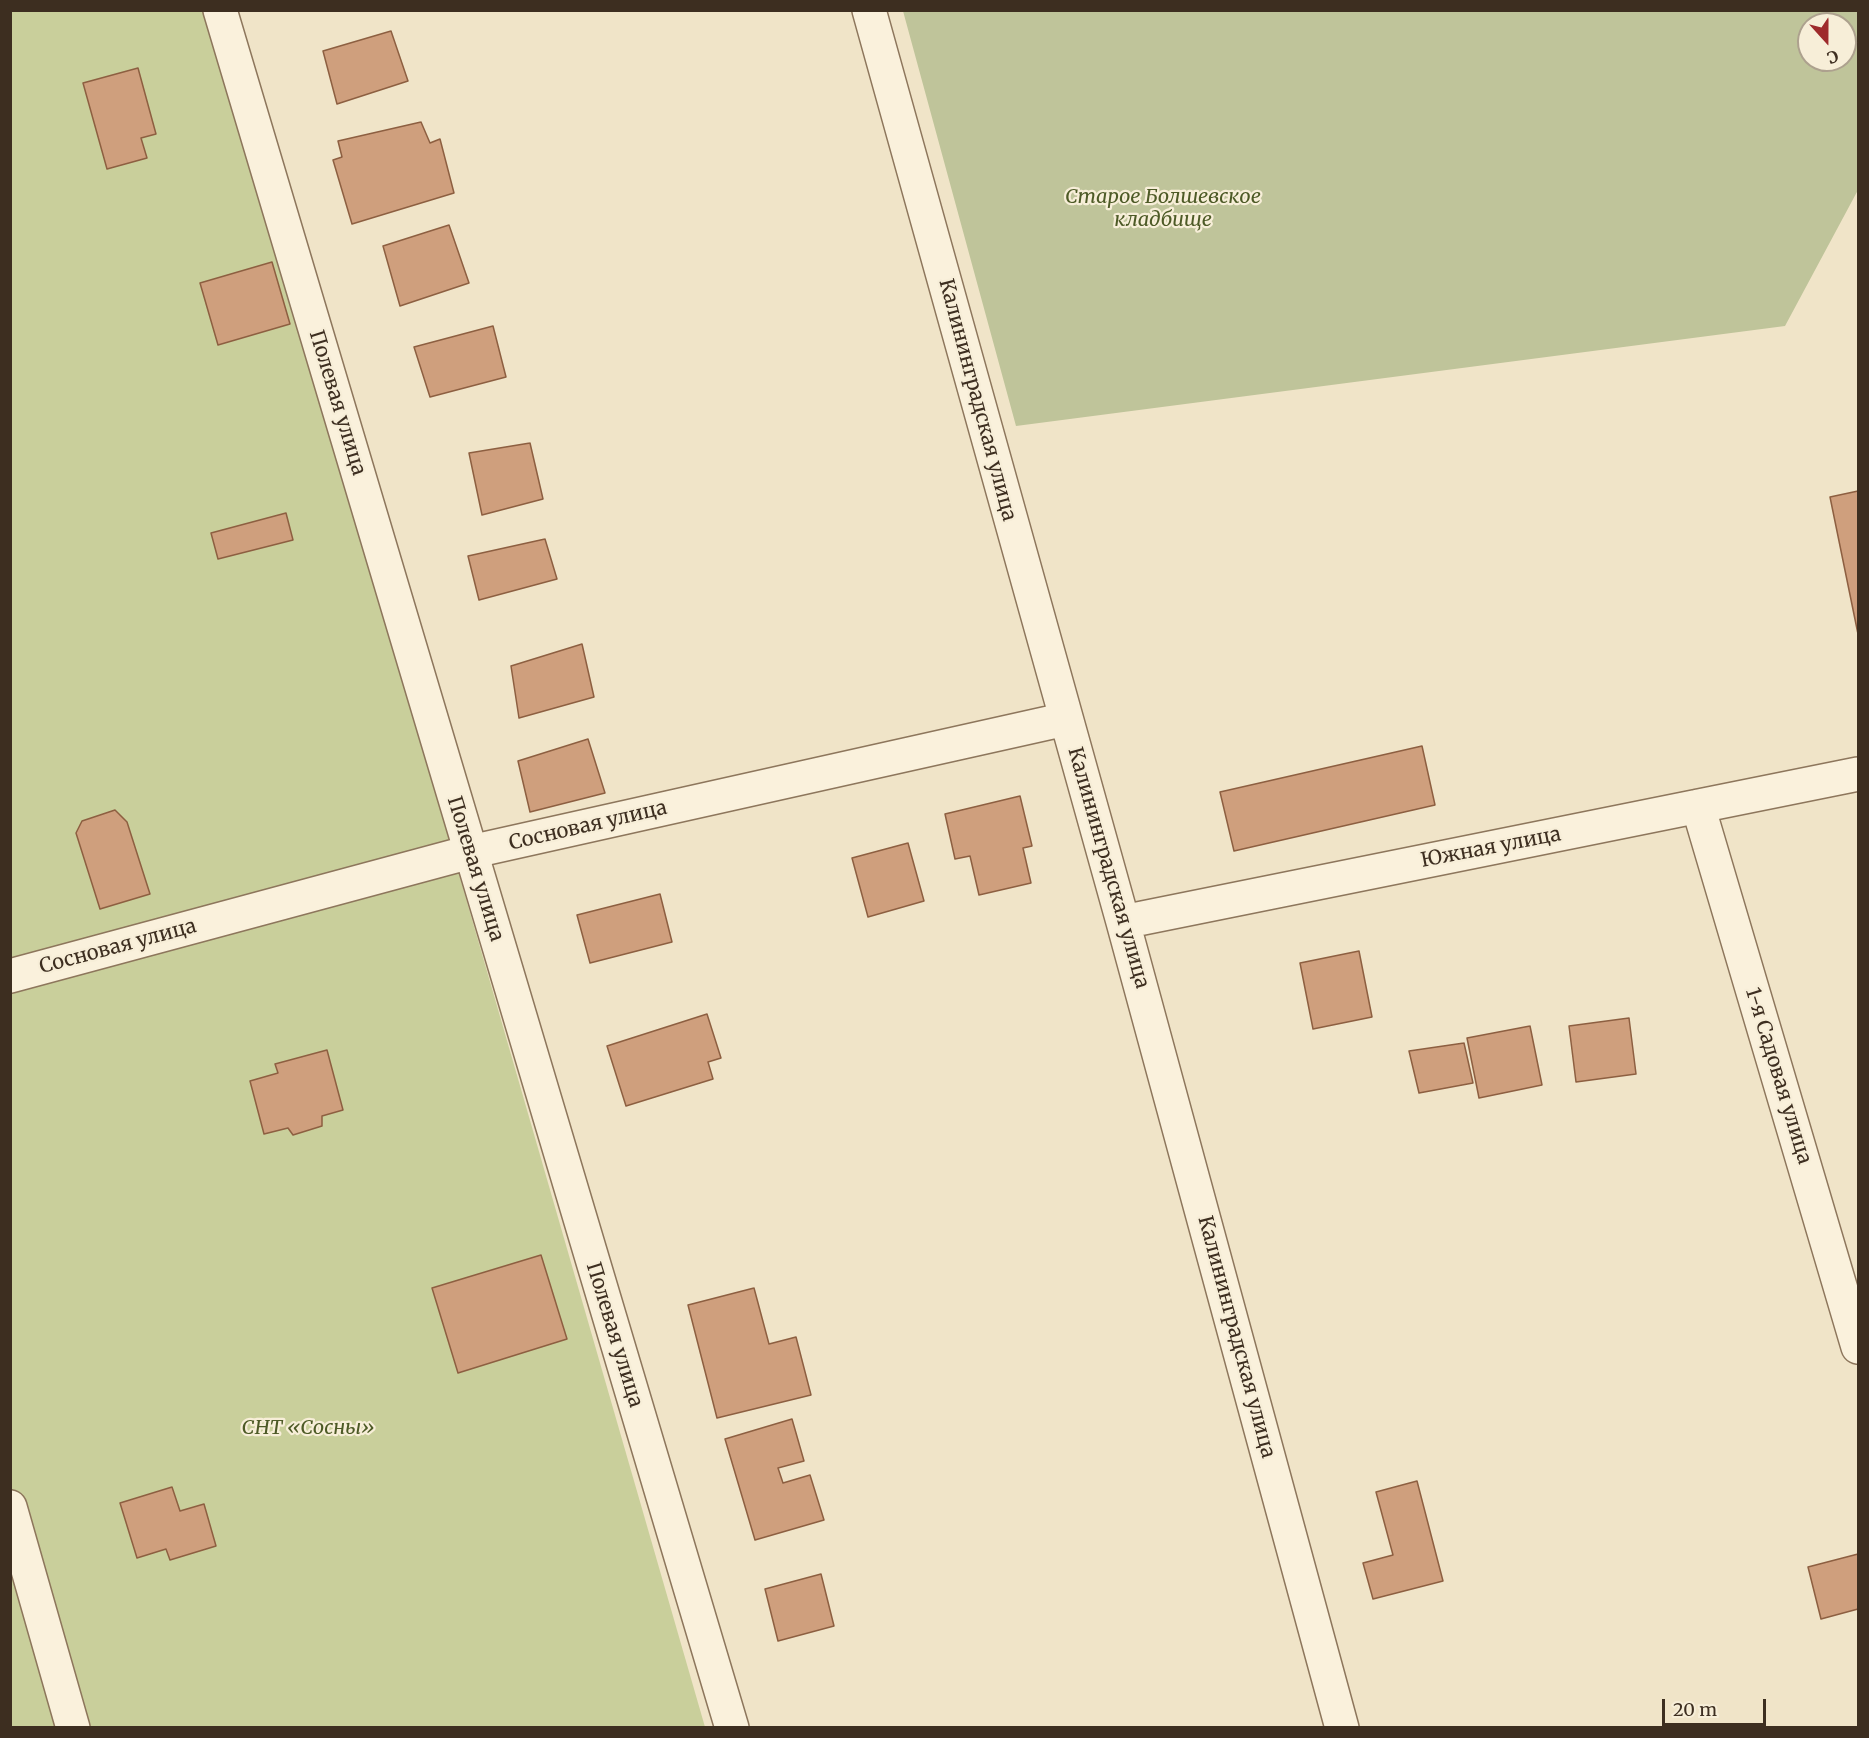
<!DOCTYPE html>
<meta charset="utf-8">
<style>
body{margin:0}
#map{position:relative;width:1869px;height:1738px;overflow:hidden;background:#f0e4c8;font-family:Merriweather,serif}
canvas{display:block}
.frame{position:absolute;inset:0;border:12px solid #3d2e20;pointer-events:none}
.north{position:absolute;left:1797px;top:12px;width:60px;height:60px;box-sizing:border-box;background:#f7eed8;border:2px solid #ada18e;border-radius:50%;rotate:159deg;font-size:16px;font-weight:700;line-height:24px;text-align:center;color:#3d2e20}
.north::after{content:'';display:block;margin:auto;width:21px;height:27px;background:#9e2a2b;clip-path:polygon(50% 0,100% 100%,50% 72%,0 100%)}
.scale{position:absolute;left:1662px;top:1699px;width:104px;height:27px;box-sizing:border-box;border:3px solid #3d2e20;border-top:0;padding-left:8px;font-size:18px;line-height:21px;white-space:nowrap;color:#3d2e20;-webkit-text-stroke:4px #f7eed8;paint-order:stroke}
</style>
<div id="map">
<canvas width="1869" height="1738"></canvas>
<div class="frame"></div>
<div class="north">С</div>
<div class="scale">20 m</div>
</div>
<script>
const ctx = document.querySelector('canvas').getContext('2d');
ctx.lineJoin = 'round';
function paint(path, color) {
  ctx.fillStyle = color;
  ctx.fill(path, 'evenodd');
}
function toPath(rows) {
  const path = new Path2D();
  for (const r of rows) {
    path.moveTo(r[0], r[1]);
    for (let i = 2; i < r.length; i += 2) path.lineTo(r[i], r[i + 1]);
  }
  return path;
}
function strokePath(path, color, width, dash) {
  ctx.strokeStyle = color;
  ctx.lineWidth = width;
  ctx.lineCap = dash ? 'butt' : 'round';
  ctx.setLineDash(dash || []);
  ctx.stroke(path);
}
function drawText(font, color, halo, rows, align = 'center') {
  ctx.font = font + ' Merriweather,serif';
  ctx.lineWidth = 4.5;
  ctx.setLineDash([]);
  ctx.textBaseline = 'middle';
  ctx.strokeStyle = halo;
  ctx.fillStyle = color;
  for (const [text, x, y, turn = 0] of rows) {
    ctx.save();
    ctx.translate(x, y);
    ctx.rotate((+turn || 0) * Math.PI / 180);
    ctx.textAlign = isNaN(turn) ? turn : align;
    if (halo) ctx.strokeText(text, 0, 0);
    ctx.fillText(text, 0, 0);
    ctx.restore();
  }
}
paint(toPath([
 [11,11,210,11,705,1727,11,1728]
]), '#c9cf9b');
paint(toPath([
 [903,11,1858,11,1858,190,1785,326,1016,426],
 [1809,24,1845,24,1845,60,1809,60]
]), '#bfc49a');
const building = toPath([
 [391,31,408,81,337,104,323,51,391,31],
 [138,68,156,134,141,138,147,158,107,169,83,83,138,68],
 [421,122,430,143,440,139,454,193,352,224,333,160,342,157,338,141,421,122],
 [449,225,469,283,400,306,383,246,449,225],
 [272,262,290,324,218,345,200,283,272,262],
 [493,326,506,377,430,397,414,347,493,326],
 [530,443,543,499,482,515,469,453,530,443],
 [1858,491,1858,634,1830,497,1858,491],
 [286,513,293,540,218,559,211,533,286,513],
 [545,539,557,579,479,600,468,556,545,539],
 [582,644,594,697,519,718,511,666,582,644],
 [588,739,605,793,530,812,518,761,588,739],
 [1422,746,1435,805,1234,851,1220,792,1422,746],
 [1020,796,1032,846,1023,848,1031,883,979,895,970,856,955,859,945,814,1020,796],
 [115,810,127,822,150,894,100,909,76,833,82,821,115,810],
 [908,843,924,901,868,917,852,858,908,843],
 [660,894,672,942,590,963,577,915,660,894],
 [1359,951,1372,1017,1313,1029,1300,963,1359,951],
 [707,1014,721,1058,708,1062,713,1079,626,1106,607,1046,707,1014],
 [1629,1018,1636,1074,1576,1082,1569,1026,1629,1018],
 [1530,1026,1542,1085,1479,1098,1467,1038,1530,1026],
 [1464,1043,1473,1083,1419,1093,1409,1051,1464,1043],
 [327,1050,343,1110,322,1116,322,1126,293,1135,288,1128,264,1134,250,1081,278,1073,275,1064,327,1050],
 [541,1255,567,1339,458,1373,432,1288,541,1255],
 [754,1288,769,1344,796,1337,811,1395,717,1418,688,1305,754,1288],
 [792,1419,804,1461,778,1468,783,1483,810,1475,824,1520,755,1540,725,1439,792,1419],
 [1417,1481,1443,1581,1373,1599,1363,1563,1393,1555,1376,1492,1417,1481],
 [172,1487,180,1511,204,1504,216,1546,170,1560,166,1549,137,1558,120,1503,172,1487],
 [1858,1554,1858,1609,1821,1619,1808,1567,1858,1554],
 [821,1574,834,1626,778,1641,765,1589,821,1574]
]);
paint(building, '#cf9f7d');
strokePath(building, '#8d5f41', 1.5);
const minor = toPath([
 [220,10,732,1728],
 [869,10,1123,922,1342,1728],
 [1698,806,1858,1347],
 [1123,922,1858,774],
 [10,976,470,852,1066,719],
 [10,1507,73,1728]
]);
strokePath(minor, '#8d765c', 36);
strokePath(minor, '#faf1dc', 33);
drawText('italic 20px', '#4d5a26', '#f7eed8', [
 ["Старое Болшевское",1163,197],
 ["кладбище",1163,220],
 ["СНТ «Сосны»",308,1428]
]);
drawText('20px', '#3d2e20', '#f7eed8', [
 ["Калининградская улица",977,400,75],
 ["Полевая улица",337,403,73],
 ["Сосновая улица",588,826,-13],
 ["Южная улица",1491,848,-11],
 ["Калининградская улица",1108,868,74],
 ["Полевая улица",475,869,73],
 ["Сосновая улица",118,947,-15],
 ["1-я Садовая улица",1778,1076,73],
 ["Полевая улица",614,1335,73],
 ["Калининградская улица",1236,1337,75]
]);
</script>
